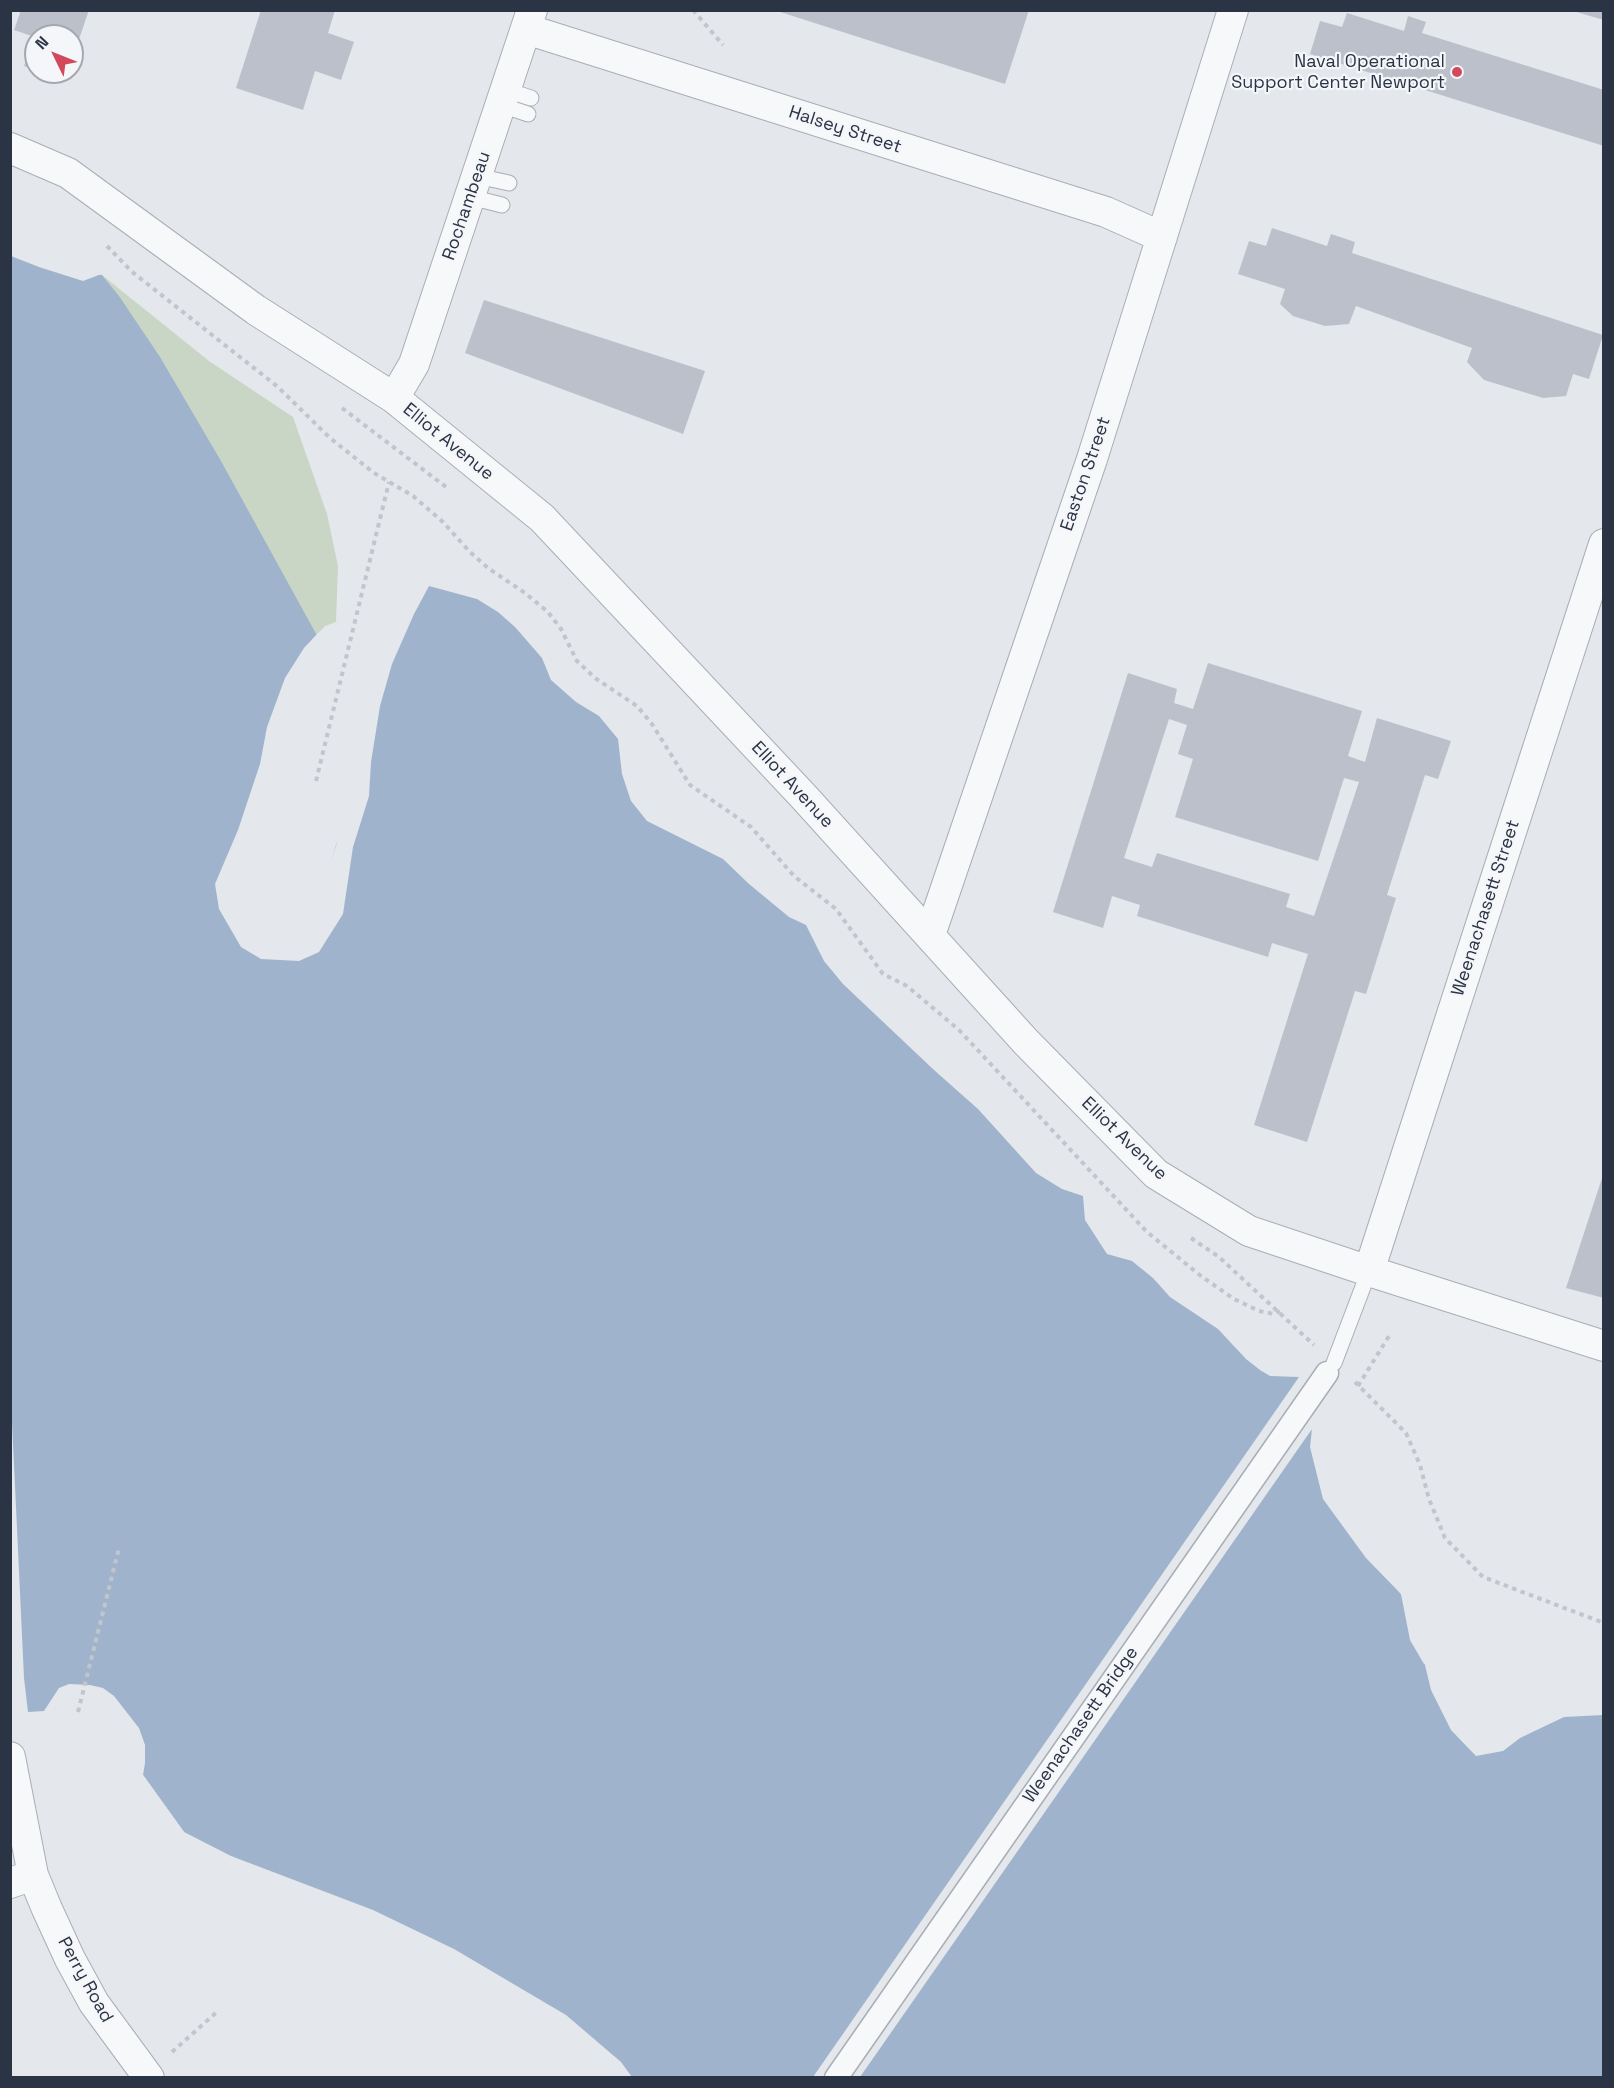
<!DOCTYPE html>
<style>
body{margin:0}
#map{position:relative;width:1614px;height:2088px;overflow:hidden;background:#e4e7ec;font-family:"Space Grotesk",sans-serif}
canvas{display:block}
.frame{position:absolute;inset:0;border:12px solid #2b3445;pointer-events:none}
.north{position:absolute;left:24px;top:24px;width:60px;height:60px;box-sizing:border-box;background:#f4f6f9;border:2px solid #a4a8b1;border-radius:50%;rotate:313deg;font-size:16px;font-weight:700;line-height:24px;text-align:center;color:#2b3445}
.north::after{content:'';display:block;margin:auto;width:21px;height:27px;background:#d1495b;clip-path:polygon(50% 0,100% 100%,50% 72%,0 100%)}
</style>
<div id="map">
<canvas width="1614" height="2088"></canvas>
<div class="frame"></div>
<div class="north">N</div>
</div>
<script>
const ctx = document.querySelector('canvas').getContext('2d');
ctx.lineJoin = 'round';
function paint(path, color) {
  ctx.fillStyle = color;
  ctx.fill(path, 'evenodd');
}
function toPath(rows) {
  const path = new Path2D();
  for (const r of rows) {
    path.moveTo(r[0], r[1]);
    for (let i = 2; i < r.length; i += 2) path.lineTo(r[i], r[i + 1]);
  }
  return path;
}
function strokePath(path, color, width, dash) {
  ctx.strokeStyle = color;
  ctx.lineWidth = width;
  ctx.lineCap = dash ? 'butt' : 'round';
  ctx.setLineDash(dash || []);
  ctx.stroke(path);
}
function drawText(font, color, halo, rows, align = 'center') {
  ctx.font = font + ' "Space Grotesk",sans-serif';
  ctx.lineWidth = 4.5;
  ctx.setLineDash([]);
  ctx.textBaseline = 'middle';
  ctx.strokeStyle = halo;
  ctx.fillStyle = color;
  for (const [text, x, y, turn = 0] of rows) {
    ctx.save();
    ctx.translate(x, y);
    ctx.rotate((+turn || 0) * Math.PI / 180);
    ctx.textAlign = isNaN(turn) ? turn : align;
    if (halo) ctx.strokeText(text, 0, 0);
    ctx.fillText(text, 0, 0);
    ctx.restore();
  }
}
paint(toPath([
 [10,256,102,275,209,361,293,417,327,514,338,566,336,622,325,626,304,648]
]), '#c9d6c5');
paint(toPath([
 [11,243,74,272,102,275,119,296,160,357,221,461,320,641,308,658,276,781,251,904,261,919,281,925,305,921,316,911,417,578,506,606,577,697,611,716,655,794,778,894,816,919,833,960,859,988,961,1078,1083,1196,1093,1222,1267,1369,1299,1377,1326,1490,1354,1536,1401,1594,1424,1661,1431,1690,1451,1730,1476,1756,1503,1751,1520,1738,1564,1717,1603,1715,1603,2077,632,2077,621,2062,566,2015,454,1949,373,1910,231,1856,184,1832,143,1775,136,1750,107,1701,83,1695,31,1730,11,1730]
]), '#9fb4cc');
paint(toPath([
 [11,240,75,269,104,273,83,281,39,267,11,256],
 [416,575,436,575,470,586,508,603,534,625,579,695,614,714,628,743,657,791,745,853,780,892,818,917,836,958,861,985,906,1025,935,1044,963,1076,1029,1142,1085,1194,1096,1220,1239,1335,1268,1367,1301,1375,1315,1424,1313,1427,1317,1431,1329,1489,1356,1534,1404,1592,1416,1625,1427,1663,1424,1664,1410,1640,1401,1594,1366,1558,1323,1499,1310,1447,1312,1429,860,2077,813,2077,1299,1377,1270,1376,1260,1370,1246,1359,1218,1329,1170,1297,1153,1278,1132,1261,1107,1254,1085,1220,1083,1196,1062,1189,1036,1173,978,1109,934,1070,843,984,824,961,806,925,789,917,749,884,723,859,647,821,631,801,622,774,618,739,599,716,576,702,551,680,542,658,515,627,498,612,477,599,429,586,414,614,392,664,380,706,371,762,369,796,353,847,343,914,319,952,299,961,261,959,241,947,219,909,215,884,238,830,260,764,267,727,285,678,304,648,318,633,323,642,310,659,300,745,279,782,275,842,260,877,254,904,263,917,282,922,303,919,314,910,336,846,342,816,346,780,358,737,372,658,384,617,400,590],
 [11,1401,24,1678,28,1712,44,1711,59,1688,69,1684,90,1685,103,1688,114,1696,139,1728,145,1745,145,1763,143,1775,184,1832,182,1834,140,1776,134,1751,105,1704,84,1698,59,1718,48,1733,39,1733,31,1730,31,1733,10,1733]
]), '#e4e7ec');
paint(toPath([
 [21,10,89,10,75,51,72,50,72,36,36,36,36,70,24,66,35,37,14,30],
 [261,10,335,10,328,33,354,42,341,80,315,71,303,110,236,88],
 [774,10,1029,10,1005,84],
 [1573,10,1604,10,1604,20,1573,11],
 [1347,13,1404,31,1408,16,1426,22,1422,33,1604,90,1604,146,1310,54,1320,21,1342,27],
 [1272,228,1327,246,1331,234,1355,242,1352,253,1603,335,1589,379,1573,374,1566,396,1543,398,1484,380,1467,362,1472,348,1356,306,1349,324,1325,326,1293,316,1280,304,1285,289,1238,274,1249,241,1266,246],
 [484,300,705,371,683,434,465,353],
 [1208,663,1362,711,1348,756,1365,762,1377,718,1451,741,1438,779,1425,775,1387,895,1396,898,1366,994,1355,991,1307,1142,1254,1125,1308,954,1272,943,1268,957,1137,916,1140,905,1112,896,1103,928,1053,912,1128,673,1177,689,1174,703,1193,709],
 [1169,719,1187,725,1178,754,1193,759,1175,817,1318,861,1344,778,1359,782,1314,916,1286,907,1290,894,1157,853,1152,867,1124,858],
 [1603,1175,1604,1175,1604,1298,1566,1288]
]), '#bbc0ca');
const service = toPath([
 [506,90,531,98],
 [501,105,528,114],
 [477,176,509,183],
 [470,197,502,205],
 [1334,1363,1369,1271]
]);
const pedestrian = toPath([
 [836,2078,1327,1373]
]);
const minor = toPath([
 [526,29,1106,212,1162,237],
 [10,148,68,173,256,310,394,398,542,518,804,797,1026,1042,1156,1174,1249,1231,1369,1271,1604,1346],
 [394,398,414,364,532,10],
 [930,935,1092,459,1233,10],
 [1369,1271,1604,544],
 [10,1757,33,1875,47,1909,70,1959,94,2003,149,2078],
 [10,1883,33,1875]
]);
strokePath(service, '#a9aeb7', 17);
strokePath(pedestrian, '#a9aeb7', 25);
strokePath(minor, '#a9aeb7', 32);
strokePath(toPath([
 [693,10,723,45],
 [107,246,131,271,278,387,330,438,374,473,413,496,443,522,469,551,488,568,525,593,548,612,561,629,577,661,595,678,637,706,652,724,690,785,751,827,794,876,836,909,883,974,907,986,959,1030,1147,1232,1201,1276,1234,1299,1259,1311,1274,1314,1280,1311],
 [342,408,446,487],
 [316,781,389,482],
 [1191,1238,1219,1257,1314,1345],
 [1355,1382,1406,1433,1420,1465,1429,1499,1445,1538,1483,1577,1604,1623],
 [1358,1386,1389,1336],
 [78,1712,119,1548],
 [172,2052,218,2011]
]), '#c2c5cb', 4, [4.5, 4.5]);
strokePath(service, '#f7f8fa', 15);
strokePath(pedestrian, '#f7f8fa', 22);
strokePath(minor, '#f7f8fa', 30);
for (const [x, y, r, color] of [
 [1457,72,6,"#d1495b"]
]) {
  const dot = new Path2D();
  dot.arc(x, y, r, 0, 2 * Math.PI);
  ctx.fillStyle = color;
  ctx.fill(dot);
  strokePath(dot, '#f4f6f9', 2);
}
drawText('18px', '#2b3445', '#f4f6f9', [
 ["Naval Operational",1445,62],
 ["Support Center Newport",1445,83]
], 'right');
drawText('18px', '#2b3445', '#f4f6f9', [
 ["Halsey Street",845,130,18],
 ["Rochambeau",467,206,-71],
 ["Elliot Avenue",448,442,39],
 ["Easton Street",1086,474,-71],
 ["Elliot Avenue",792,785,47],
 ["Weenachasett Street",1486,908,-72],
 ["Elliot Avenue",1124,1139,44],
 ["Weenachasett Bridge",1081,1725,-55],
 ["Perry Road",85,1980,61]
]);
</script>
